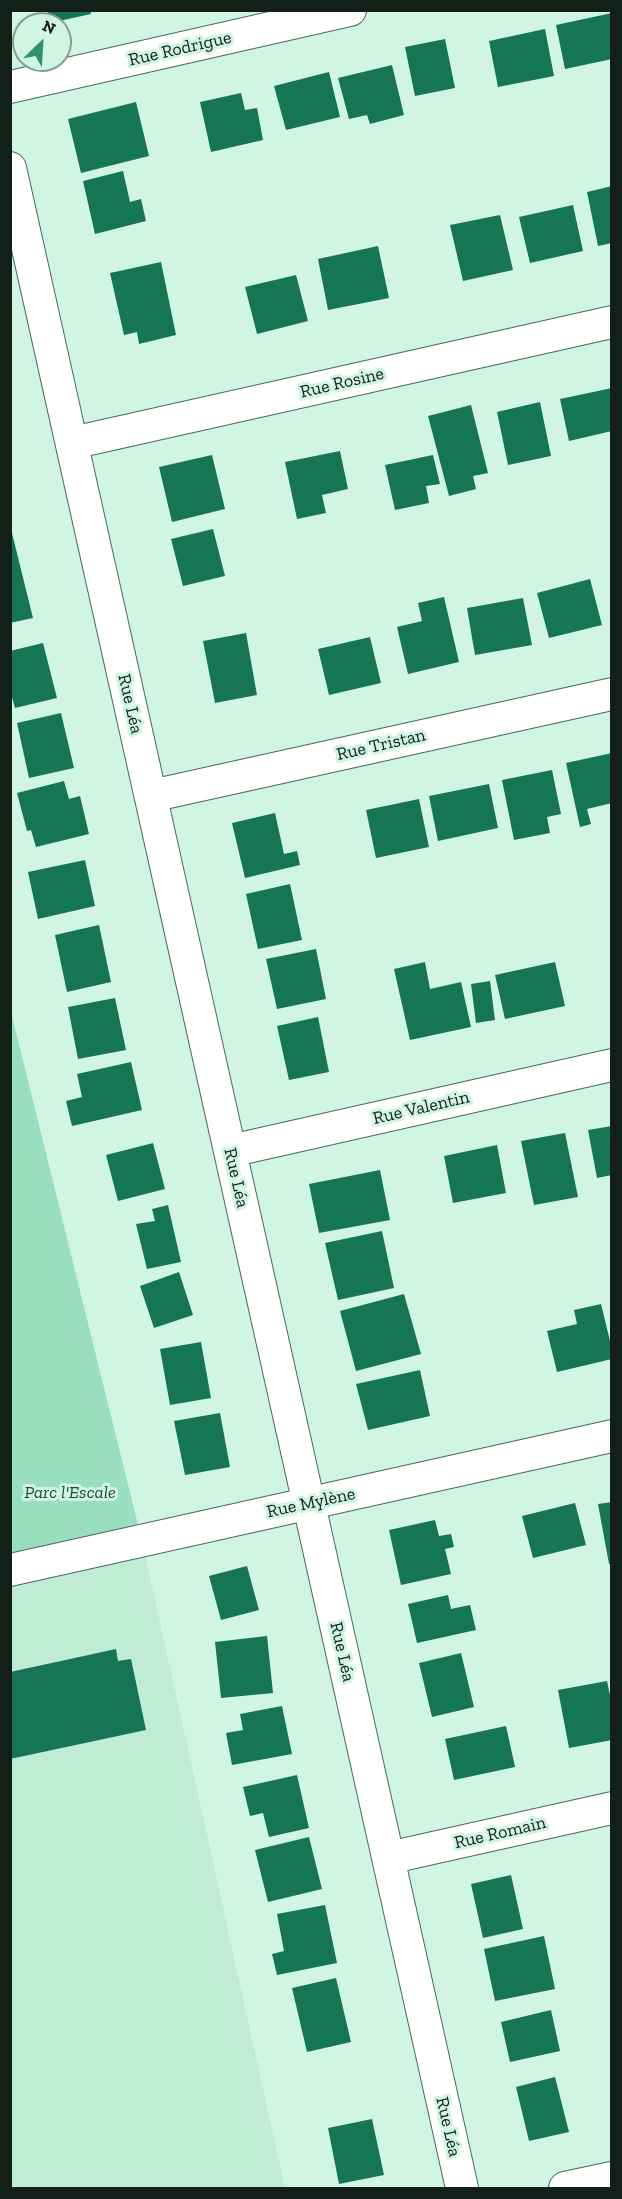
<!DOCTYPE html>
<meta charset="utf-8">
<style>
body{margin:0}
#map{position:relative;width:622px;height:2199px;overflow:hidden;background:#d1f5e3;font-family:"Zilla Slab",serif}
canvas{display:block}
.frame{position:absolute;inset:0;border:12px solid #13201a;pointer-events:none}
.north{position:absolute;left:12px;top:12px;width:60px;height:60px;box-sizing:border-box;background:#d1f5e3;border:2px solid #85a093;border-radius:50%;rotate:25deg;font-size:16px;font-weight:700;line-height:24px;text-align:center;color:#13201a}
.north::after{content:'';display:block;margin:auto;width:21px;height:27px;background:#30926d;clip-path:polygon(50% 0,100% 100%,50% 72%,0 100%)}
</style>
<div id="map">
<canvas width="622" height="2199"></canvas>
<div class="frame"></div>
<div class="north">N</div>
</div>
<script>
const ctx = document.querySelector('canvas').getContext('2d');
ctx.lineJoin = 'round';
function paint(path, color) {
  ctx.fillStyle = color;
  ctx.fill(path, 'evenodd');
}
function toPath(rows) {
  const path = new Path2D();
  for (const r of rows) {
    path.moveTo(r[0], r[1]);
    for (let i = 2; i < r.length; i += 2) path.lineTo(r[i], r[i + 1]);
  }
  return path;
}
function strokePath(path, color, width, dash) {
  ctx.strokeStyle = color;
  ctx.lineWidth = width;
  ctx.lineCap = dash ? 'butt' : 'round';
  ctx.setLineDash(dash || []);
  ctx.stroke(path);
}
function drawText(font, color, halo, rows, align = 'center') {
  ctx.font = font + ' "Zilla Slab",serif';
  ctx.lineWidth = 6;
  ctx.setLineDash([]);
  ctx.textBaseline = 'middle';
  ctx.strokeStyle = halo;
  ctx.fillStyle = color;
  for (const [text, x, y, turn = 0] of rows) {
    ctx.save();
    ctx.translate(x, y);
    ctx.rotate((+turn || 0) * Math.PI / 180);
    ctx.textAlign = isNaN(turn) ? turn : align;
    if (halo) ctx.strokeText(text, 0, 0);
    ctx.fillText(text, 0, 0);
    ctx.restore();
  }
}
paint(toPath([
 [142,1541,285,2188,11,2188,10,1570]
]), '#c0ecd6');
paint(toPath([
 [10,1008,142,1541,10,1570]
]), '#99dfbf');
paint(toPath([
 [47,10,90,10,91,14,50,23],
 [612,13,612,59,565,69,556,25],
 [545,29,554,76,498,87,489,41],
 [445,39,455,88,415,96,405,47],
 [392,65,404,115,370,124,367,115,349,119,338,78],
 [329,72,340,117,286,130,274,86],
 [241,93,245,110,257,108,263,140,211,152,200,102],
 [136,102,149,156,81,173,68,119],
 [123,171,130,202,141,199,146,221,95,234,83,181],
 [612,186,612,243,598,246,587,192],
 [573,205,583,251,530,263,519,217],
 [500,215,513,270,463,281,450,225],
 [378,246,389,298,328,310,318,259],
 [161,262,176,335,139,344,137,332,124,335,110,273],
 [296,275,308,321,257,334,245,287],
 [612,388,612,431,569,441,560,399],
 [540,402,551,456,508,465,497,412],
 [471,405,488,473,473,476,476,489,449,496,428,416],
 [340,451,348,489,322,495,326,513,297,519,285,462],
 [212,455,225,509,172,522,159,467],
 [433,455,440,484,426,486,429,503,395,510,385,465],
 [10,525,33,618,10,623],
 [213,529,225,576,183,586,171,539],
 [590,579,602,625,549,638,537,593],
 [444,597,459,662,408,674,397,627,422,621,418,603],
 [523,598,532,645,475,655,467,608],
 [246,633,257,695,215,703,203,641],
 [370,637,381,683,329,695,318,649],
 [43,643,57,698,15,708,10,690,10,651],
 [61,713,74,768,29,778,17,723],
 [612,753,612,803,587,809,591,824,580,827,566,763],
 [552,770,561,814,547,817,550,833,514,840,502,780],
 [64,781,69,799,80,796,89,834,36,847,31,830,27,831,17,793],
 [489,784,498,828,438,841,429,796],
 [419,799,429,847,376,858,366,810],
 [275,813,284,854,297,851,300,865,245,878,232,823],
 [85,860,95,906,38,919,28,872],
 [290,884,302,940,258,949,246,894],
 [99,925,111,982,67,992,55,935],
 [316,949,326,999,277,1009,266,959],
 [425,962,430,989,461,982,471,1027,410,1040,394,969],
 [555,962,565,1006,505,1019,495,975],
 [490,981,495,1020,476,1023,471,984],
 [115,998,126,1050,78,1059,68,1007],
 [318,1017,329,1072,289,1080,277,1026],
 [131,1062,142,1110,72,1126,66,1101,82,1097,77,1074],
 [612,1126,612,1175,597,1178,588,1130],
 [565,1133,578,1197,534,1205,521,1141],
 [153,1143,165,1189,118,1201,106,1155],
 [497,1145,506,1193,453,1203,444,1156],
 [380,1170,390,1220,319,1233,309,1184],
 [168,1205,181,1262,147,1269,136,1224,155,1221,152,1209],
 [382,1231,394,1288,338,1300,325,1243],
 [179,1272,193,1315,154,1328,140,1286],
 [404,1294,421,1354,356,1371,340,1311],
 [601,1304,612,1349,612,1359,557,1372,547,1331,577,1324,574,1310],
 [201,1342,211,1398,170,1405,160,1349],
 [420,1370,430,1416,368,1430,356,1384],
 [220,1413,230,1467,185,1475,174,1421],
 [612,1502,612,1564,609,1564,598,1504],
 [575,1503,586,1545,533,1558,522,1516],
 [435,1520,439,1536,451,1534,454,1547,445,1549,451,1574,401,1585,389,1530],
 [247,1566,259,1610,221,1620,209,1576],
 [448,1595,451,1609,470,1605,476,1630,417,1643,408,1604],
 [267,1636,273,1693,221,1698,215,1642],
 [116,1649,118,1661,131,1659,146,1730,10,1759,10,1672],
 [461,1653,474,1707,432,1717,419,1663],
 [607,1681,612,1704,612,1740,569,1748,558,1690],
 [282,1706,292,1754,232,1765,226,1733,243,1730,240,1714],
 [506,1726,515,1767,454,1780,445,1739],
 [297,1775,309,1828,269,1837,263,1813,250,1816,243,1787],
 [309,1837,322,1889,268,1902,255,1850],
 [511,1875,523,1929,483,1938,471,1884],
 [325,1905,337,1963,277,1975,272,1954,284,1951,277,1914],
 [544,1936,555,1989,495,2001,484,1949],
 [336,1978,351,2042,307,2052,292,1988],
 [551,2010,560,2051,510,2062,501,2022],
 [555,2077,569,2132,529,2141,516,2087],
 [372,2119,384,2175,339,2184,328,2128]
]), '#167554');
const minor = toPath([
 [10,87,350,10],
 [10,168,462,2188],
 [72,443,612,322],
 [151,796,612,694],
 [230,1151,612,1065],
 [10,1570,612,1436],
 [388,1858,612,1808],
 [565,2188,612,2178]
]);
strokePath(minor, '#4a6a5b', 34);
strokePath(minor, '#fff', 32);
drawText('18px', '#13201a', '#d1f5e3', [
 ["Rue Rodrigue",180,49,-13],
 ["Rue Rosine",342,383,-13],
 ["Rue Léa",130,704,77],
 ["Rue Tristan",381,745,-13],
 ["Rue Valentin",421,1108,-13],
 ["Rue Léa",236,1178,77],
 ["Rue Mylène",311,1503,-12],
 ["Rue Léa",342,1652,77],
 ["Rue Romain",500,1833,-13],
 ["Rue Léa",448,2127,77]
]);
drawText('italic 18px', '#1d4d3a', '#d1f5e3', [
 ["Parc l'Escale",70,1493]
]);
</script>
